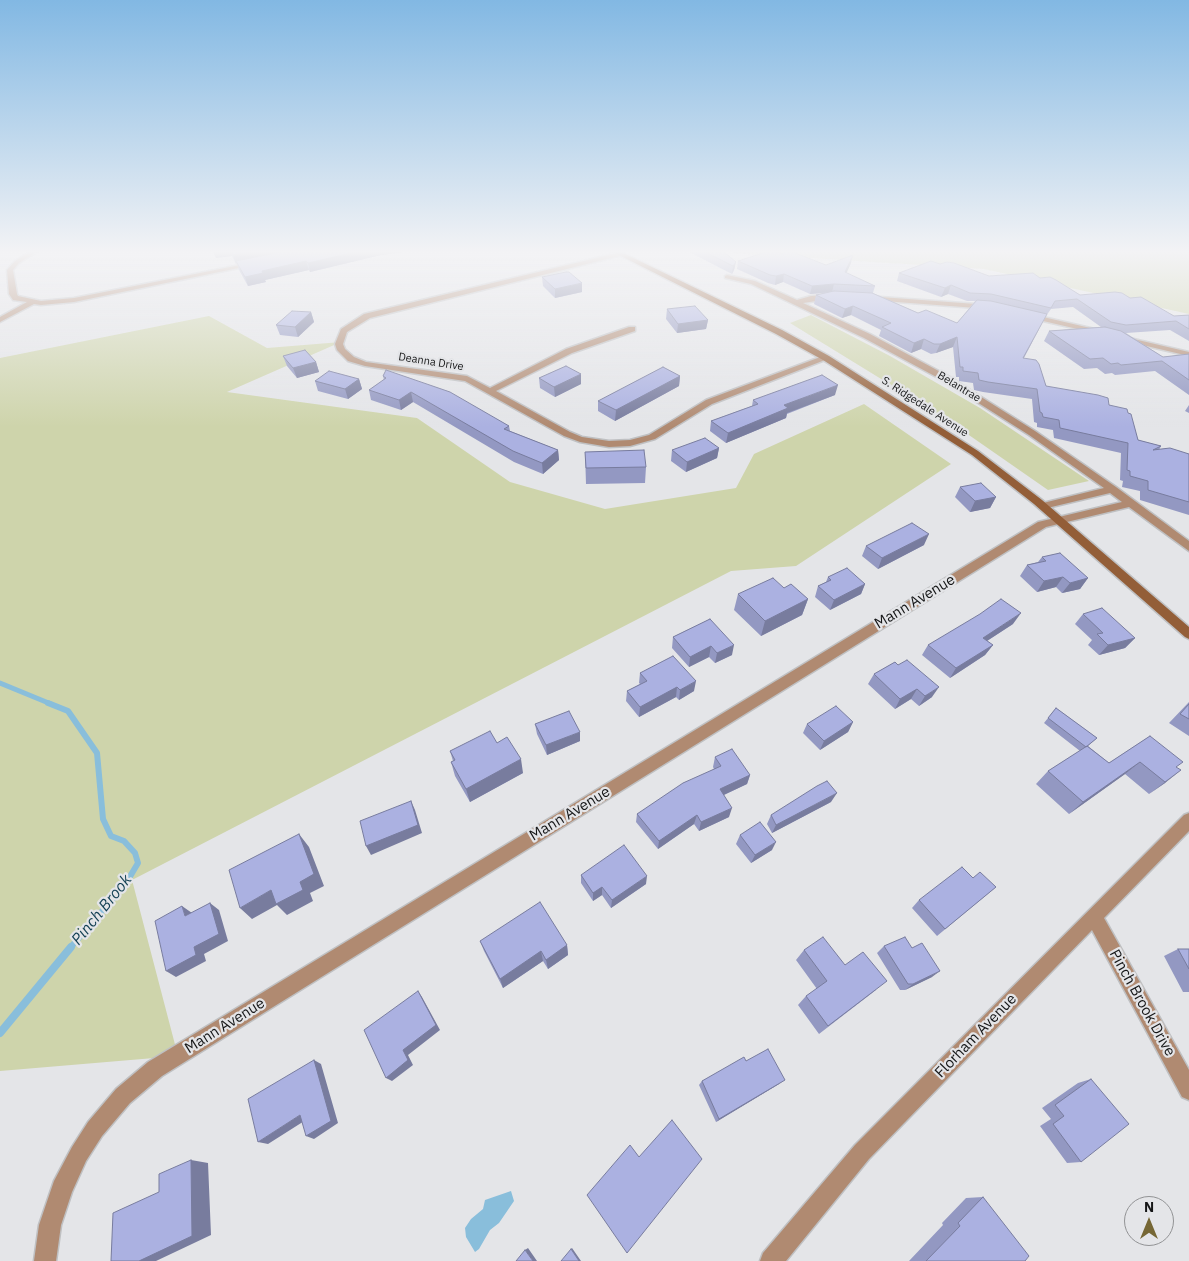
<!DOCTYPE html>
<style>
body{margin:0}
#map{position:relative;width:1189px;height:1261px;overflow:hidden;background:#e4e5e8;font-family:"IBM Plex Sans",sans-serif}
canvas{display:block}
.north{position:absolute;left:1124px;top:1196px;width:50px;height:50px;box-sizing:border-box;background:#e4e5e8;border:1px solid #919294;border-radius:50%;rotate:0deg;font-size:14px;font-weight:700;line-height:20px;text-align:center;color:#151617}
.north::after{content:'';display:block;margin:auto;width:18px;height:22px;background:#766735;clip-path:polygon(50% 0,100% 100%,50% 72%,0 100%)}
</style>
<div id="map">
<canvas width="1189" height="1261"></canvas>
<div class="north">N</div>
</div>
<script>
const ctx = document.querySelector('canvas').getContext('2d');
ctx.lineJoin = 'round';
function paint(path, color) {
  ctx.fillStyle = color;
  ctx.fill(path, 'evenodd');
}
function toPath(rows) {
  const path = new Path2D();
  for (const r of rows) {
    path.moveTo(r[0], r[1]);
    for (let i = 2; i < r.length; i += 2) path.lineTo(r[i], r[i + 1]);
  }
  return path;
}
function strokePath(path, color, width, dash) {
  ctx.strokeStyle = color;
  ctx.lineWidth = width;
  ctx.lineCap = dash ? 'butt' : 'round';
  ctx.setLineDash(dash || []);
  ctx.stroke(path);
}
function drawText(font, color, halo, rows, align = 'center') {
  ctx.font = font + ' "IBM Plex Sans",sans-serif';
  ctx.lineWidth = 4.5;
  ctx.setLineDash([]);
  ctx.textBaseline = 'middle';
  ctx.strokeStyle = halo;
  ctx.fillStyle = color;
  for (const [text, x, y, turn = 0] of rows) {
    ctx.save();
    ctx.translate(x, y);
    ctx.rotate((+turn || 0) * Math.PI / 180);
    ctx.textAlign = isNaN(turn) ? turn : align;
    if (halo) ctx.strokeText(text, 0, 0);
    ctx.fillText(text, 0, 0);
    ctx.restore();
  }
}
paint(toPath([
 [743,251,1189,251,1189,314,984,269,731,253],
 [811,315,890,356,980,408,1089,481,1048,490,943,417,790,323],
 [209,316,267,348,341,342,227,392,417,418,510,482,605,509,736,488,754,454,864,404,951,464,796,566,731,571,132,880,178,1056,0,1071,0,358]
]), '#ced4ab');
paint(toPath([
 [511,1191,514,1201,499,1223,490,1230,479,1249,475,1252,466,1237,465,1228,471,1219,483,1209,485,1200]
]), '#89bedb');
strokePath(toPath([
 [0,683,51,704]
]), '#89bedb', 5);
strokePath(toPath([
 [48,703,68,711,97,753,103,819,111,836,124,841,135,853,138,863,125,885,70,948]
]), '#89bedb', 6);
strokePath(toPath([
 [0,1033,71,947]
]), '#89bedb', 8);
const street = toPath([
 [31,251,38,251,19,263,13,270,17,294,18,296,41,301,74,298,255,262,258,264,74,302,41,305,34,304,0,322,0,317,27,302,13,300,9,294,7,270,15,261,31,251],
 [621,252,624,254,623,255,370,318,347,332,343,344,345,349,354,357,366,362,467,376,490,388,566,349,629,327,635,327,635,331,572,353,496,391,570,432,582,437,609,441,630,440,649,435,706,400,823,356,830,358,712,404,655,439,630,446,609,447,580,442,564,436,465,381,365,366,348,361,337,350,335,344,341,329,364,314,621,252],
 [727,275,755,281,797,300,811,296,836,294,836,298,803,303,870,334,948,376,1035,431,1116,487,1189,541,1189,551,1129,507,1046,527,162,1076,130,1103,102,1136,86,1161,72,1192,61,1225,56,1261,34,1261,39,1225,54,1181,72,1147,88,1122,116,1089,148,1062,1038,522,1122,502,1110,493,1043,509,1039,508,1038,506,1039,504,1104,488,1029,435,942,380,864,338,751,284,725,278,725,276,727,275],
 [867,296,990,305,994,307,990,309,870,300,866,298,867,296],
 [1026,313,1099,330,1103,332,1099,334,1026,317,1026,313],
 [1121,336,1189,352,1189,356,1121,340,1121,336],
 [1189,813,1189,831,1104,918,1189,1070,1189,1100,1182,1097,1092,930,869,1159,786,1261,760,1261,763,1253,855,1145,1184,815,1189,813]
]);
const secondary = toPath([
 [611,251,619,251,782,330,829,356,978,451,1042,500,1189,627,1189,639,1185,637,1034,504,972,455,823,360,776,334,611,251]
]);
strokePath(street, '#bfc0c2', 3);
strokePath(secondary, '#bfc0c2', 3);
paint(street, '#b08a71');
paint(secondary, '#935e38');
paint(toPath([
 [213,251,411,251,381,255,310,272,309,270,265,280,266,282,248,286,239,270,237,263,236,264,232,256,216,258],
 [687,251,723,251,736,262,734,270,732,274],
 [782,254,826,265,851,263,846,273,875,286,873,293,918,313,957,323,975,301,967,301,948,294,941,297,897,281,899,273,940,264,989,276,1040,278,1080,295,1130,298,1174,316,1189,315,1189,341,1170,330,1126,333,1163,357,1189,354,1189,395,1155,371,1115,375,1112,373,1105,374,1097,368,1084,369,1044,341,1049,331,1101,327,1073,307,1051,309,1046,316,1024,358,1046,386,1109,405,1128,413,1138,440,1161,446,1159,450,1189,454,1189,515,1140,500,1140,491,1122,487,1123,481,1120,480,1121,453,1054,438,1053,430,1037,427,1037,423,1034,422,1032,399,983,392,974,390,973,383,959,381,959,377,956,377,953,347,936,353,931,354,921,349,911,353,879,336,881,330,851,315,842,318,814,304,816,295,826,293,810,294,783,282,775,285,768,283,737,269,738,261],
 [542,277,582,292,555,298,543,286],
 [667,309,708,320,706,329,677,333,666,319],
 [311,312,314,322,298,337,280,335,276,325],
 [283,356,316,362,319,372,297,378,287,366],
 [383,376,509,426,510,431,558,450,559,460,543,474,514,462,413,402,401,410,371,400,369,390,384,380],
 [680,376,679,386,615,421,598,411,598,401],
 [539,378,581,384,555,397,540,388],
 [359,379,362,389,348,399,318,391,315,381],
 [835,395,787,414,786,418,726,443,710,431,711,421,752,406,753,400],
 [1189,405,1189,413,1185,411],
 [719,448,717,458,686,472,671,461,672,450],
 [585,452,646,467,645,483,586,484],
 [960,487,996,497,990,508,970,512,955,497],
 [924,545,878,569,862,556,866,546],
 [1042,557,1088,578,1080,589,1062,593,1056,587,1037,592,1020,576,1027,565,1038,562],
 [828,577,865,584,861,594,830,610,815,597,818,586,826,582],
 [738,594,808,599,802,615,761,636,734,610],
 [1083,614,1135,638,1125,648,1099,655,1088,645,1092,640,1075,624],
 [710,619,732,655,715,663,709,657,689,667,672,648,673,637],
 [1013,624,987,641,993,645,985,655,950,678,922,655,928,645],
 [895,662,932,697,919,706,911,699,895,709,868,684,874,674],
 [640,673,694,691,679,700,676,697,639,717,626,701,627,691,640,684,639,683],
 [1189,702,1189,736,1169,723],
 [1056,708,1097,738,1088,746,1109,763,1150,736,1177,767,1165,783,1149,794,1125,774,1069,814,1036,784,1048,771,1080,751,1044,723],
 [853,722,848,732,820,750,803,733,807,724],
 [535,724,580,741,547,755,537,734],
 [497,743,523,773,470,802,455,776,451,762,453,761,450,751],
 [715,757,750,775,747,784,724,795,729,817,699,831,694,824,658,849,636,822,637,814,714,769,713,767],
 [831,802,772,833,767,824,771,815],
 [740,835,772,850,751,863,736,844],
 [581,875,646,884,611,908,602,895,593,901,581,883],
 [973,878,996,887,937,936,912,908,919,900],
 [480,941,567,945,568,955,548,969,543,961,503,988,484,951],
 [884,946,932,977,905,990,900,990,877,953],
 [1178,949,1189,949,1189,992,1183,992,1164,956],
 [804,950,845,965,876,990,819,1034,798,1005,806,996,817,989,796,960],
 [746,1061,779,1084,716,1122,699,1085,702,1081],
 [1091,1079,1081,1162,1067,1163,1040,1126,1051,1119,1042,1108,1078,1083],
 [983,1197,1025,1261,909,1261,943,1225,942,1223,966,1198]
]), '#9398c2');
paint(toPath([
 [213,251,230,251,232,256,216,258],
 [253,251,300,251,236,261,237,263,236,264,233,255],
 [360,251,411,251,381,255,310,272,308,263],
 [853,255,851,263,843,281,845,272],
 [306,261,309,270,265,280,266,282,248,286,245,277,262,271],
 [736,262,734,270,732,274,733,266],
 [784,274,783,282,775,285,776,276],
 [582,283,582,292,555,298,555,289],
 [834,284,832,292,810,294,812,286],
 [951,285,948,294,941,297,945,288],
 [853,306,851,315,842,318,845,309],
 [311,312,314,322,298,337,295,327],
 [708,320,706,329,677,333,678,324],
 [957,337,953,347,936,353,940,344],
 [924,339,921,349,911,353,914,343],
 [316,362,319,372,297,378,293,368],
 [581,374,581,384,555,397,554,387],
 [680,376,679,386,615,421,616,410],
 [359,379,362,389,348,399,345,389],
 [838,385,835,395,787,413,786,418,726,443,728,433,784,405],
 [411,392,413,402,401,410,399,400],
 [719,448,717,458,686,472,687,462],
 [558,450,559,460,543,474,542,463],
 [996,497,990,508,970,512,975,501],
 [929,534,924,545,878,569,882,558],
 [1063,577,1056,587,1037,592,1044,581],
 [1088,578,1080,589,1062,593,1070,583],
 [865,584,861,594,830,610,834,600],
 [808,599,802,615,761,636,765,621],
 [1021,613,1013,624,976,648,983,638],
 [1135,638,1125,648,1099,655,1108,645],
 [734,645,732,655,715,663,717,653],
 [993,645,985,655,950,678,956,668],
 [711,646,709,657,689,667,690,657],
 [696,681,694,691,679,700,680,690],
 [677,687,676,697,639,717,640,707],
 [939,687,932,697,919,706,925,696],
 [917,689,911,699,895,709,900,699],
 [853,722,848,732,820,750,824,741],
 [580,732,580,741,547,755,546,745],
 [521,759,523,773,470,802,466,789],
 [1140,762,1125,774,1069,814,1083,802],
 [1181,770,1165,783,1149,794],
 [750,775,747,784,717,798,720,789],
 [837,793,831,802,772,833,776,825],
 [411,801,415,810,422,833,371,855,366,846],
 [732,808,729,817,699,831,701,822],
 [697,815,694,824,658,849,659,841],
 [299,834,309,847,324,886,310,893,313,901,287,915,277,905,252,919,240,908,271,890,300,882],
 [776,842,772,850,751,863,755,855],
 [647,876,646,884,611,908,612,900],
 [602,887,602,895,593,901,593,893],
 [210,903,219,910,228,941,204,954,206,961,176,977,166,971,194,947],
 [182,906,192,913,185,916],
 [567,945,568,955,548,969,546,960],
 [541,951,543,961,503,988,500,979],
 [940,971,932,977,905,990,913,984],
 [418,991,422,997,440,1030,408,1055,413,1065,392,1081,386,1078,403,1050],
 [314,1060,321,1064,338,1123,314,1139,306,1136],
 [785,1080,779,1084,716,1122,719,1119],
 [300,1115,309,1118,268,1144,258,1142],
 [191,1160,208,1163,211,1235,156,1261,139,1261],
 [528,1248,537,1261,533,1261,525,1250],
 [572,1248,581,1261,579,1261,571,1249]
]), '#787c9e');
const building = toPath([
 [231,251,253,251,233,255,231,251],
 [285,251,360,251,308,263,306,261,262,271,263,273,245,277,236,261,285,251],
 [703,251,723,251,736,262,733,266,703,251],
 [769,251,775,251,782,254,786,251,790,251,826,265,853,255,845,272,875,286,834,284,812,286,784,274,776,276,770,275,738,261,769,251],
 [931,261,940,264,947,262,954,263,989,276,1033,273,1040,278,1050,277,1056,280,1080,295,1115,292,1122,293,1130,298,1141,297,1174,316,1189,315,1189,329,1176,321,1126,325,1111,322,1077,299,1055,301,1051,308,991,294,970,293,951,285,945,288,899,273,931,261],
 [566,272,569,272,582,283,555,289,542,277,566,272],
 [834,291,872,293,918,313,926,310,957,323,977,300,991,301,1047,314,1023,358,1036,360,1039,364,1046,386,1098,395,1108,398,1109,405,1127,409,1128,413,1131,414,1138,440,1161,446,1153,450,1170,448,1189,454,1189,502,1148,490,1148,481,1130,476,1130,471,1127,470,1128,443,1060,428,1059,420,1043,417,1042,413,1040,412,1037,389,988,382,979,380,978,373,963,371,963,367,960,367,957,337,940,344,934,344,924,339,914,343,882,327,891,323,853,306,845,309,816,295,834,291],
 [695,306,708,320,678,324,667,309,695,306],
 [292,311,311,312,295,327,276,325,292,311],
 [1105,327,1121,331,1163,357,1189,354,1189,380,1162,361,1121,365,1118,363,1111,364,1103,358,1090,359,1049,331,1105,327],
 [305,350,316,362,293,368,283,356,305,350],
 [566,366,581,374,554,387,539,378,566,366],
 [663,367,680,376,616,410,598,401,663,367],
 [386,370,450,392,509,426,504,429,558,450,542,463,513,451,411,392,399,400,369,390,386,378,383,376,386,370],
 [329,371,359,379,345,389,315,381,329,371],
 [822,375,838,385,784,405,788,408,728,433,711,421,758,404,753,400,822,375],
 [705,438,719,448,687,462,672,450,705,438],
 [644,450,646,467,586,468,585,452,644,450],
 [981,483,996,497,975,501,960,487,981,483],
 [912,523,929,534,882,558,866,546,912,523],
 [1060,553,1088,578,1070,583,1063,577,1044,581,1027,565,1046,561,1042,557,1060,553],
 [847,568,865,584,834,600,818,586,831,580,828,577,847,568],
 [773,578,784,588,791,584,808,599,765,621,738,594,773,578],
 [1001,599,1021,613,983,638,993,645,956,668,928,645,980,614,1001,599],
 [1102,608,1135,638,1108,645,1097,634,1103,633,1083,614,1102,608],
 [710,619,734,645,717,653,711,646,690,657,673,637,710,619],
 [673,656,696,681,680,690,677,687,640,707,627,691,647,681,640,673,673,656],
 [907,660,939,687,925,696,917,689,900,699,874,674,895,662,898,665,907,660],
 [1189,704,1189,719,1180,714,1189,704],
 [836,706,853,722,824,741,807,724,836,706],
 [1056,708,1097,738,1086,747,1048,718,1056,708],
 [569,711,580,732,546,745,535,724,569,711],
 [490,731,497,743,507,737,521,759,466,789,451,762,455,760,450,751,490,731],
 [1150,736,1183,762,1176,767,1181,770,1165,782,1140,762,1083,802,1048,771,1087,746,1109,763,1150,736],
 [732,749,750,775,720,789,732,808,701,822,697,815,659,841,637,814,683,783,721,766,715,757,732,749],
 [827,781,837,793,776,825,771,815,817,786,827,781],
 [411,801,418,825,366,846,360,821,411,801],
 [760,822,776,842,755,855,740,835,760,822],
 [299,834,314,874,300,882,303,890,276,904,271,890,240,908,229,870,299,834],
 [624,845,647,876,612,900,602,887,593,893,581,875,624,845],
 [962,867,973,878,980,872,996,887,945,929,919,900,962,867],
 [540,902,567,945,546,960,541,951,500,979,480,941,540,902],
 [210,903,219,934,194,947,196,955,166,971,155,921,182,906,185,916,210,903],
 [823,937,845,965,863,952,887,981,828,1026,806,996,827,981,804,950,823,937],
 [905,937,912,948,922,943,940,971,913,984,908,984,884,946,905,937],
 [1178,949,1189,949,1189,969,1178,949],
 [418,991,436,1025,403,1050,408,1060,386,1078,364,1030,418,991],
 [768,1049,785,1080,719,1119,702,1081,744,1057,746,1061,768,1049],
 [314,1060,331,1121,306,1136,300,1115,258,1142,248,1099,314,1060],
 [1091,1079,1129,1124,1081,1162,1053,1124,1064,1116,1055,1105,1091,1079],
 [672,1120,702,1159,627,1253,587,1195,630,1145,639,1157,672,1120],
 [191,1160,192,1236,139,1261,111,1261,113,1213,159,1192,159,1174,191,1160],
 [983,1197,1029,1256,1025,1261,926,1261,960,1226,958,1223,983,1197],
 [571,1249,579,1261,561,1261,571,1249],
 [525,1250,533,1261,516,1261,525,1250]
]);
paint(building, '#abb1e1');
strokePath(building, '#787c9e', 1);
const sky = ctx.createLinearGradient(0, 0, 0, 427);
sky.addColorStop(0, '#82b8e3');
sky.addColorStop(0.59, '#f3f3f5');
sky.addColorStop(1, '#f3f3f500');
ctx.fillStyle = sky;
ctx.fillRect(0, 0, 1189, 427);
drawText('11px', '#151617', '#e4e5e8', [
 ["Deanna Drive",431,362,9],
 ["Belantrae",959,387,31],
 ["S. Ridgedale Avenue",925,407,33]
]);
drawText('15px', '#151617', '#e4e5e8', [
 ["Mann Avenue",915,602,-31],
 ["Mann Avenue",570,814,-31],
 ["Pinch Brook Drive",1142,1003,61],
 ["Mann Avenue",225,1026,-32],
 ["Florham Avenue",976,1036,-46]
]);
drawText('italic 16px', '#123f53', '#e4e5e8', [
 ["Pinch Brook",102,910,-51]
]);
</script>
